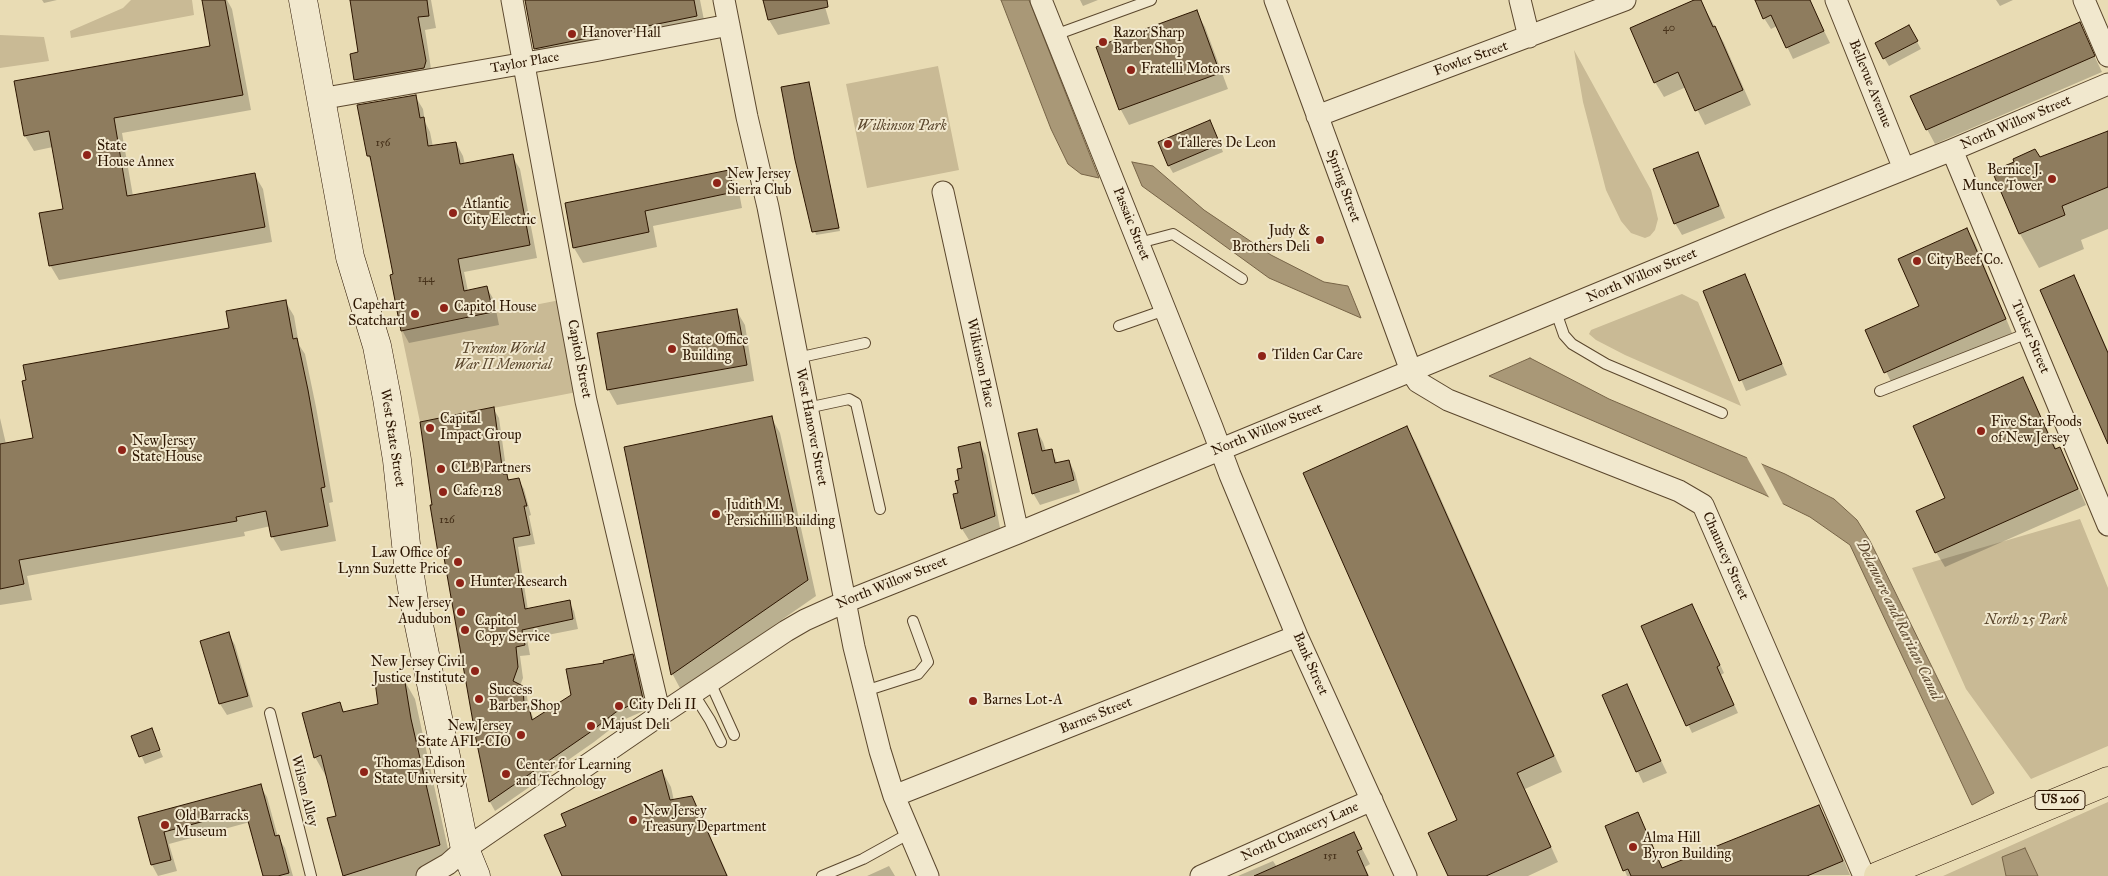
<!DOCTYPE html>
<style>
body{margin:0}
canvas{display:block;background:#e9dcb4}
</style>
<canvas width="2108" height="876"></canvas>
<script>
const ctx = document.querySelector('canvas').getContext('2d');
ctx.lineJoin = 'round';
function paint(path, color) {
  ctx.fillStyle = color;
  ctx.fill(path, 'evenodd');
}
function toPath(rows) {
  const path = new Path2D();
  for (const r of rows) {
    path.moveTo(r[0], r[1]);
    for (let i = 2; i < r.length; i += 2) path.lineTo(r[i], r[i + 1]);
  }
  return path;
}
function strokePath(path, color, width, dash) {
  ctx.strokeStyle = color;
  ctx.lineWidth = width;
  ctx.lineCap = dash ? 'butt' : 'round';
  ctx.setLineDash(dash || []);
  ctx.stroke(path);
}
function drawText(font, color, halo, rows, align = 'center') {
  ctx.font = font + ' "IM FELL Great Primer",serif';
  ctx.lineWidth = 4;
  ctx.setLineDash([]);
  ctx.textBaseline = 'middle';
  ctx.strokeStyle = halo;
  ctx.fillStyle = color;
  for (const [text, x, y, turn = 0] of rows) {
    ctx.save();
    ctx.translate(x, y);
    ctx.rotate((+turn || 0) * Math.PI / 180);
    ctx.textAlign = isNaN(turn) ? turn : align;
    if (halo) ctx.strokeText(text, 0, 0);
    ctx.fillText(text, 0, 0);
    ctx.restore();
  }
}
paint(toPath([
 [131,0,192,0,194,15,71,38,70,31,123,8],
 [0,35,44,37,49,61,0,68],
 [1574,50,1651,190,1658,219,1655,230,1650,236,1645,238,1631,233,1621,221,1606,190,1583,102],
 [938,66,959,170,867,188,846,84],
 [1682,294,1698,302,1741,406,1625,355,1596,340,1589,334,1591,330],
 [560,300,577,392,420,422,401,331],
 [2080,519,2108,588,2108,746,2031,779,1966,689,1912,568],
 [2108,802,2108,876,1943,876,2099,806]
]), '#c9ba95');
const water = toPath([
 [1001,0,1029,0,1099,178,1081,174,1068,164,1051,129,1001,0],
 [1132,162,1153,166,1204,210,1271,255,1324,282,1348,286,1361,318,1269,278,1142,186,1132,162],
 [1530,358,1609,399,1785,474,1834,499,1857,520,1870,541,1994,793,1972,805,1850,545,1810,517,1763,494,1489,376,1530,358],
 [2025,848,2038,876,2006,876,2002,857,2025,848]
]);
paint(water, '#a99877');
strokePath(water, '#776447', 1);
paint(toPath([
 [1746,456,1760,461,1784,506,1771,501]
]), '#e9dcb4');
paint(toPath([
 [42,0,57,0,44,3],
 [203,0,227,0,232,9,251,110,122,133,133,196,254,174,263,189,272,242,59,280,50,265,64,210,53,147,34,151,25,136,212,47],
 [351,0,431,0,436,28,425,30,432,75,363,92,356,80,351,55,359,53],
 [526,0,700,0,707,35,546,67,535,48],
 [765,0,823,0,830,24,778,35,769,20],
 [1080,0,1098,0,1083,6],
 [1697,0,1700,0,1724,43,1751,105,1705,125,1686,87,1664,97,1655,82],
 [1758,0,1809,0,1830,43,1793,59,1777,26,1771,29,1764,18],
 [1996,0,2013,0,2000,6],
 [1196,12,1205,27,1228,89,1129,125,1121,110,1098,48],
 [2079,24,2102,72,1935,144,1927,129],
 [1909,27,1921,49,1889,66,1876,44],
 [808,83,840,231,816,235,796,160],
 [415,96,423,109,425,122,430,132,433,147,456,143,463,156,465,165,512,156,520,169,537,258,464,272,468,291,487,288,494,300,499,325,409,343,402,330,395,275,373,164,368,156],
 [1214,129,1223,152,1173,173,1169,166],
 [2108,132,2108,229,2081,240,2084,249,2039,268,2020,234,1994,172,2040,158],
 [1698,154,1704,166,1725,218,1682,235,1675,223],
 [729,171,738,187,742,208,653,226,657,247,583,263,574,248,566,204],
 [1967,229,1975,243,2012,333,1893,386,1867,331,1921,307],
 [1745,276,1787,375,1746,391,1705,292],
 [2073,277,2082,292,2108,351,2108,438],
 [285,301,294,316,299,345,305,354,316,407,333,502,329,503,336,541,281,551,272,536,271,526,244,532,245,536,27,576,32,600,0,605,0,418,6,444,34,439,230,329],
 [736,310,745,325,754,381,617,405,608,389],
 [2023,379,2057,450,2059,449,2068,464,2086,505,1945,567,1936,552,1947,499],
 [493,408,499,418,507,475,510,481,518,479,524,489,531,515,529,516,535,544,518,547,528,610,569,602,574,611,578,629,527,639,530,655,520,656,523,678,520,686,527,696,528,704,534,720,572,696,605,664,632,655,638,665,648,709,621,721,594,742,495,811,490,802,446,561,439,552],
 [771,417,780,433,816,596,681,690,673,675,625,448],
 [1407,428,1416,443,1562,772,1525,789,1558,862,1528,876,1449,876,1459,821],
 [1037,431,1043,442,1046,451,1051,450,1058,464,1069,461,1075,473,1080,492,1040,505,1033,493],
 [979,443,986,455,1000,528,969,540,962,529,955,495,959,494,964,469],
 [1696,613,1724,673,1721,675,1738,713,1692,733,1643,627],
 [228,633,235,645,253,707,227,715,220,704,202,641],
 [403,678,415,699,452,867,423,876,345,876,329,819,338,817,328,780,315,757,339,703,345,713,380,705],
 [1626,686,1667,773,1643,783,1603,696],
 [151,730,163,757,145,764,133,737],
 [662,771,671,787,674,801,692,797,700,813,728,876,563,876,567,826],
 [260,786,267,797,278,837,285,848,293,876,264,876,250,822,169,844,177,871,158,876,152,865,139,818],
 [1819,806,1827,820,1850,875,1627,876,1607,827,1637,813,1663,869],
 [1354,833,1370,864,1365,867,1369,876,1238,876,1273,861,1277,867],
 [889,866,895,876,867,876]
]), '#0003');
const building = toPath([
 [202,0,225,0,243,95,114,118,127,196,255,173,265,227,49,266,39,213,63,209,49,131,24,136,14,81,210,46,202,0],
 [350,0,427,0,429,16,418,17,426,61,424,68,354,80,350,54,358,52,350,0],
 [525,0,694,0,697,16,534,49,525,0],
 [763,0,827,0,828,7,768,20,763,0],
 [1694,0,1701,0,1713,27,1715,26,1743,90,1695,111,1678,72,1654,83,1630,28,1694,0],
 [1755,0,1810,0,1824,31,1786,48,1771,15,1763,19,1755,0],
 [1197,10,1220,73,1119,110,1096,47,1197,10],
 [2080,22,2095,56,1926,130,1910,96,2080,22],
 [1909,25,1918,41,1883,59,1875,43,1909,25],
 [809,82,839,228,812,232,795,160,781,87,809,82],
 [416,95,420,118,424,117,428,146,456,142,460,164,513,154,530,245,458,259,464,291,487,286,493,312,401,331,390,275,393,274,370,156,367,156,357,105,416,95],
 [1210,120,1220,144,1168,166,1158,142,1210,120],
 [2108,131,2108,187,2062,206,2065,215,2019,234,1992,171,2014,162,2013,159,2035,149,2040,157,2108,131],
 [1698,152,1719,206,1674,224,1653,169,1698,152],
 [729,170,734,192,645,211,649,232,573,248,565,203,729,170],
 [1967,228,2006,319,1884,373,1865,330,1919,306,1898,259,1967,228],
 [1745,274,1782,364,1739,381,1703,291,1745,274],
 [2074,275,2108,353,2108,444,2040,290,2074,275],
 [286,300,293,339,297,338,308,390,325,487,321,488,328,526,271,537,266,511,236,517,237,521,19,560,24,584,0,589,0,444,33,438,22,381,26,380,23,365,229,328,226,311,286,300],
 [737,309,747,365,607,390,597,333,737,309],
 [2023,377,2055,449,2060,447,2078,489,1935,553,1916,511,1945,498,1913,426,2023,377],
 [494,407,503,474,507,474,508,480,519,478,527,506,524,506,530,535,513,538,525,609,570,600,573,619,522,630,525,645,516,647,518,667,513,681,523,686,524,704,528,703,532,720,571,695,566,669,604,663,603,661,633,654,643,699,616,712,589,733,489,802,476,739,443,552,438,553,430,505,432,505,420,422,494,407],
 [772,416,808,580,671,675,624,447,772,416],
 [1407,426,1554,756,1517,773,1551,847,1486,876,1448,876,1428,833,1457,820,1303,473,1407,426],
 [1037,429,1042,451,1052,449,1055,463,1069,460,1074,480,1032,494,1018,433,1037,429],
 [980,442,995,516,961,529,953,494,958,493,955,481,959,480,957,469,962,468,958,447,980,442],
 [1692,604,1720,665,1717,667,1734,705,1686,726,1641,626,1692,604],
 [229,632,248,696,219,704,200,641,229,632],
 [404,676,411,719,440,845,343,876,327,818,336,816,321,755,314,758,302,713,340,702,343,712,378,704,375,682,404,676],
 [1627,684,1661,761,1636,772,1602,695,1627,684],
 [152,728,160,750,139,757,131,736,152,728],
 [662,770,670,800,692,796,727,876,562,876,544,835,566,826,561,814,662,770],
 [261,784,275,836,279,835,289,873,278,876,263,876,245,810,164,832,171,860,151,865,138,817,261,784],
 [1819,805,1843,861,1807,876,1631,876,1628,869,1623,871,1605,826,1638,812,1662,868,1819,805],
 [1354,832,1362,849,1357,851,1368,876,1254,876,1354,832]
]);
paint(building, '#8e7c5e');
strokePath(building, '#2c1500', 1);
const lane = toPath([
 [1055,35,1151,0],
 [1139,243,1173,234,1242,279],
 [1556,312,1564,335,1572,344,1606,364,1722,413],
 [1119,326,1165,310],
 [797,358,865,343],
 [1880,391,2028,333],
 [807,408,849,399,856,403,880,509],
 [710,682,734,735],
 [865,691,918,674,928,662,913,621],
 [693,693,710,720,721,742],
 [270,713,311,876],
 [822,876,863,859,910,833]
]);
const street = toPath([
 [512,0,586,401,660,715],
 [724,0,747,117,768,207,854,647,880,751,894,796,928,876],
 [1041,0,1212,427,1230,475,1297,636,1406,876],
 [1275,0,1411,371,1418,382,1448,400,1679,491,1703,505,1864,876],
 [1520,0,1529,37],
 [1836,0,1904,169],
 [2084,0,2108,56],
 [320,99,594,51,729,25],
 [1317,116,1625,0],
 [1952,150,2108,525],
 [943,192,1018,533],
 [894,796,1297,636],
 [427,876,448,864,465,849,660,715,786,631,805,620,845,602,1018,533,1774,221,1952,150,2108,84],
 [1201,876,1372,800]
]);
const secondary = toPath([
 [303,0,350,257,377,346,387,398,397,460,408,563,414,601,465,849,476,876]
]);
const primary = toPath([
 [1878,876,2108,781]
]);
strokePath(lane, '#5b472d', 12);
strokePath(street, '#5b472d', 23);
strokePath(secondary, '#2c1500', 29);
strokePath(primary, '#2c1500', 29);
strokePath(lane, '#f1e8ce', 10);
strokePath(street, '#f1e8ce', 21);
strokePath(secondary, '#f1e8ce', 28);
strokePath(primary, '#e9dcb4', 28);
for (const [x, y, r, color] of [
 [572,34,5,"#8f2418"],
 [1103,42,5,"#8f2418"],
 [1131,70,5,"#8f2418"],
 [1168,144,5,"#8f2418"],
 [87,155,5,"#8f2418"],
 [2052,179,5,"#8f2418"],
 [717,183,5,"#8f2418"],
 [453,213,5,"#8f2418"],
 [1320,240,5,"#8f2418"],
 [1917,261,5,"#8f2418"],
 [444,308,5,"#8f2418"],
 [415,314,5,"#8f2418"],
 [672,349,5,"#8f2418"],
 [1262,356,5,"#8f2418"],
 [430,428,5,"#8f2418"],
 [1981,431,5,"#8f2418"],
 [122,450,5,"#8f2418"],
 [441,469,5,"#8f2418"],
 [443,492,5,"#8f2418"],
 [716,514,5,"#8f2418"],
 [458,562,5,"#8f2418"],
 [460,583,5,"#8f2418"],
 [461,612,5,"#8f2418"],
 [465,630,5,"#8f2418"],
 [475,671,5,"#8f2418"],
 [479,699,5,"#8f2418"],
 [973,701,5,"#8f2418"],
 [619,706,5,"#8f2418"],
 [591,726,5,"#8f2418"],
 [521,735,5,"#8f2418"],
 [364,772,5,"#8f2418"],
 [506,774,5,"#8f2418"],
 [633,820,5,"#8f2418"],
 [165,825,5,"#8f2418"],
 [1633,847,5,"#8f2418"]
]) {
  const dot = new Path2D();
  dot.arc(x, y, r, 0, 2 * Math.PI);
  ctx.fillStyle = color;
  ctx.fill(dot);
  strokePath(dot, '#f1e8ce', 2);
}
drawText('11px', '#442f18', null, [
 ["40",1669,28],
 ["156",383,143],
 ["144",426,279],
 ["126",447,520],
 ["151",1330,856]
]);
for (const [x, y, w] of [
 [2060,800,50]
]) {
  const box = new Path2D();
  box.roundRect(x - w / 2, y - 9.5, w, 19, 4);
  ctx.fillStyle = '#f1e8ce';
  ctx.fill(box);
  strokePath(box, '#2c1500', 1);
}
drawText('bold 12px', '#2c1500', null, [
 ["US 206",2060,800]
]);
drawText('14px', '#2c1500', '#f1e8ce', [
 ["Hanover Hall",582,34],
 ["Razor Sharp",1113,34],
 ["Barber Shop",1113,50],
 ["Fratelli Motors",1141,70],
 ["Talleres De Leon",1178,144],
 ["State",97,147],
 ["House Annex",97,163],
 ["Bernice J.",2042,171,"right"],
 ["Munce Tower",2042,187,"right"],
 ["New Jersey",727,175],
 ["Sierra Club",727,191],
 ["Atlantic",463,205],
 ["City Electric",463,221],
 ["Judy &",1310,232,"right"],
 ["Brothers Deli",1310,248,"right"],
 ["City Beef Co.",1927,261],
 ["Capehart",405,306,"right"],
 ["Scatchard",405,322,"right"],
 ["Capitol House",454,308],
 ["State Office",682,341],
 ["Building",682,357],
 ["Tilden Car Care",1272,356],
 ["Capital",440,420],
 ["Impact Group",440,436],
 ["Five Star Foods",1991,423],
 ["of New Jersey",1991,439],
 ["New Jersey",132,442],
 ["State House",132,458],
 ["CLB Partners",451,469],
 ["Cafe 128",453,492],
 ["Judith M.",726,506],
 ["Persichilli Building",726,522],
 ["Law Office of",448,554,"right"],
 ["Lynn Suzette Price",448,570,"right"],
 ["Hunter Research",470,583],
 ["New Jersey",451,604,"right"],
 ["Audubon",451,620,"right"],
 ["Capitol",475,622],
 ["Copy Service",475,638],
 ["New Jersey Civil",465,663,"right"],
 ["Justice Institute",465,679,"right"],
 ["Success",489,691],
 ["Barber Shop",489,707],
 ["Barnes Lot-A",983,701],
 ["City Deli II",629,706],
 ["Majust Deli",601,726],
 ["New Jersey",511,727,"right"],
 ["State AFL-CIO",511,743,"right"],
 ["Thomas Edison",374,764],
 ["State University",374,780],
 ["Center for Learning",516,766],
 ["and Technology",516,782],
 ["New Jersey",643,812],
 ["Treasury Department",643,828],
 ["Old Barracks",175,817],
 ["Museum",175,833],
 ["Alma Hill",1643,839],
 ["Byron Building",1643,855]
], 'left');
drawText('14px', '#2c1500', '#f1e8ce', [
 ["Fowler Street",1471,59,-20],
 ["Taylor Place",525,63,-10],
 ["Bellevue Avenue",1870,84,68],
 ["North Willow Street",2016,123,-23],
 ["Spring Street",1343,186,70],
 ["Passaic Street",1131,224,68],
 ["North Willow Street",1642,276,-23],
 ["Tucker Street",2030,337,67],
 ["Capitol Street",579,359,79],
 ["Wilkinson Place",980,363,78],
 ["West Hanover Street",811,427,79],
 ["North Willow Street",1267,430,-22],
 ["West State Street",392,438,81],
 ["Chauncey Street",1725,556,66],
 ["North Willow Street",892,583,-22],
 ["Bank Street",1310,664,66],
 ["Barnes Street",1096,716,-22],
 ["Wilson Alley",304,791,76],
 ["North Chancery Lane",1300,832,-24]
]);
drawText('italic 14px', '#5b472d', '#f1e8ce', [
 ["Wilkinson Park",902,127],
 ["Trenton World",503,350],
 ["War II Memorial",503,366],
 ["North 25 Park",2026,621]
]);
drawText('italic 15px', '#5e4930', '#f1e8ce', [
 ["Delaware and Raritan Canal",1898,620,64]
]);
</script>
